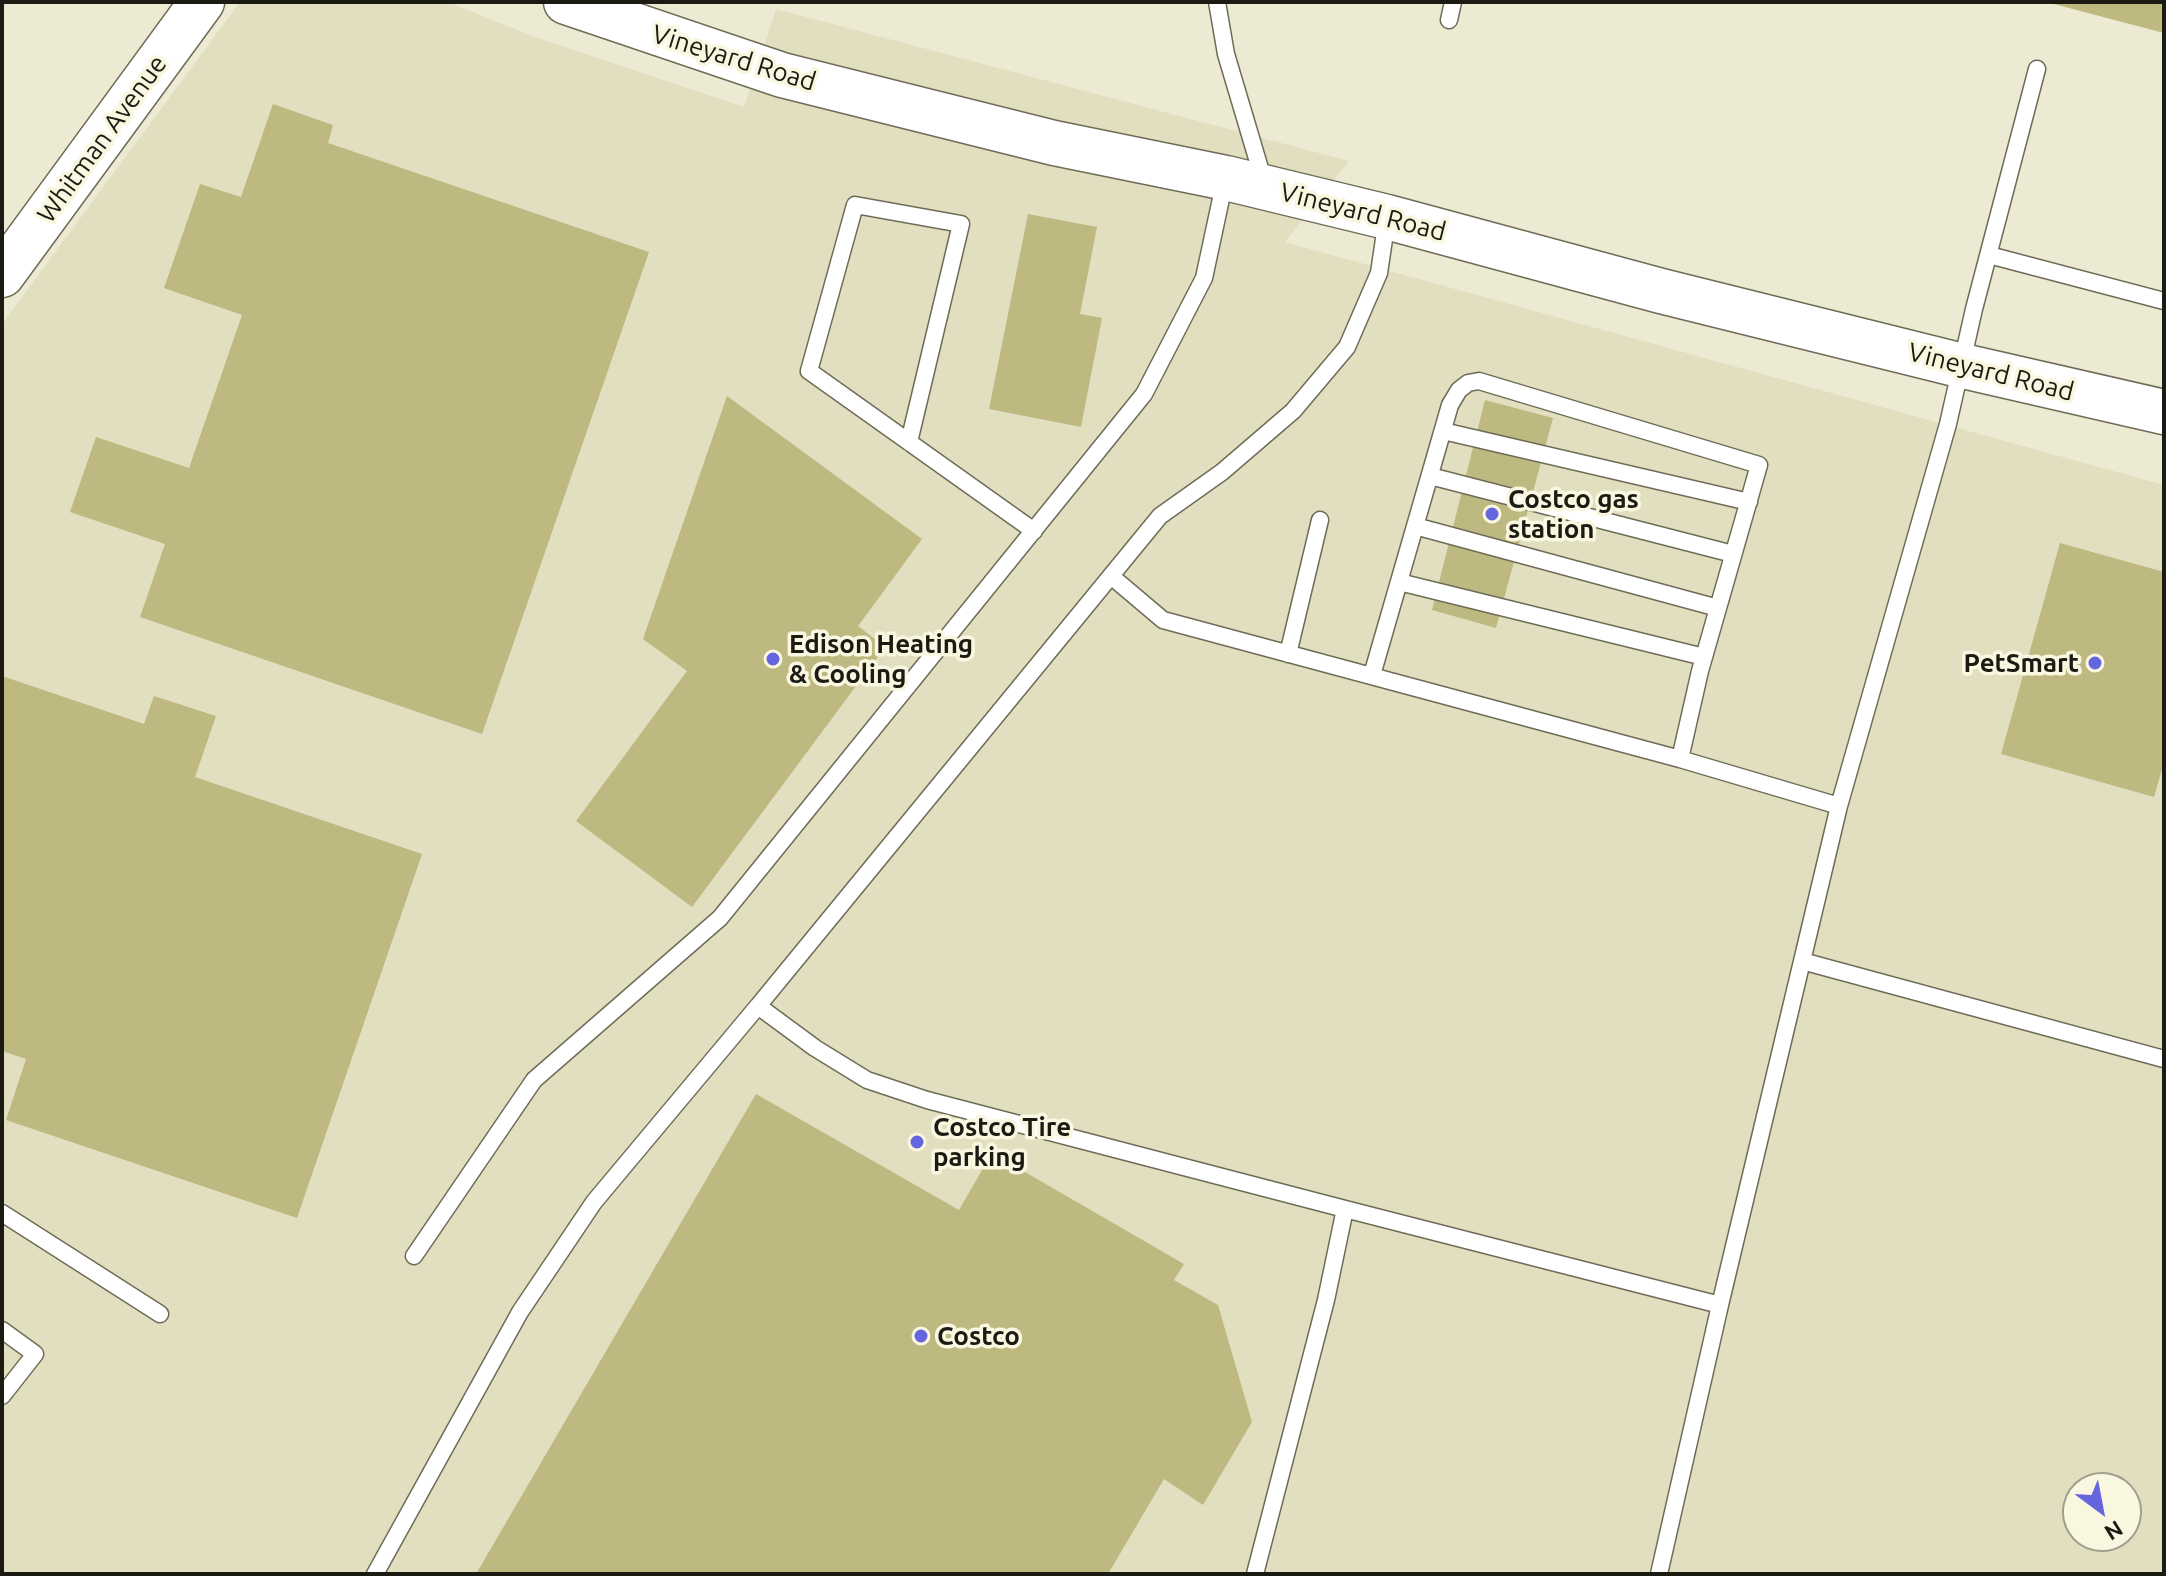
<!DOCTYPE html>
<style>
body{margin:0}
#map{position:relative;width:2166px;height:1576px;overflow:hidden;background:#ecead3;font-family:Ubuntu,sans-serif}
canvas{display:block}
.frame{position:absolute;inset:0;border:4px solid #1c1b13;pointer-events:none}
.north{position:absolute;left:2062px;top:1472px;width:80px;height:80px;box-sizing:border-box;background:#f9f7e0;border:2px solid #a19f8e;border-radius:50%;rotate:148deg;font-size:22px;font-weight:700;line-height:32px;text-align:center;color:#1c1b13}
.north::after{content:'';display:block;margin:auto;width:28px;height:36px;background:#6565de;clip-path:polygon(50% 0,100% 100%,50% 72%,0 100%)}
</style>
<div id="map">
<canvas width="2166" height="1576"></canvas>
<div class="frame"></div>
<div class="north">N</div>
</div>
<script>
const ctx = document.querySelector('canvas').getContext('2d');
ctx.lineJoin = 'round';
function paint(path, color) {
  ctx.fillStyle = color;
  ctx.fill(path, 'evenodd');
}
function toPath(rows) {
  const path = new Path2D();
  for (const r of rows) {
    path.moveTo(r[0], r[1]);
    for (let i = 2; i < r.length; i += 2) path.lineTo(r[i], r[i + 1]);
  }
  return path;
}
function strokePath(path, color, width, dash) {
  ctx.strokeStyle = color;
  ctx.lineWidth = width;
  ctx.lineCap = dash ? 'butt' : 'round';
  ctx.setLineDash(dash || []);
  ctx.stroke(path);
}
function drawText(font, color, halo, rows, align = 'center') {
  ctx.font = font + ' Ubuntu,sans-serif';
  ctx.lineWidth = 7;
  ctx.setLineDash([]);
  ctx.textBaseline = 'middle';
  ctx.strokeStyle = halo;
  ctx.fillStyle = color;
  for (const [text, x, y, turn = 0] of rows) {
    ctx.save();
    ctx.translate(x, y);
    ctx.rotate((+turn || 0) * Math.PI / 180);
    ctx.textAlign = isNaN(turn) ? turn : align;
    if (halo) ctx.strokeText(text, 0, 0);
    ctx.fillText(text, 0, 0);
    ctx.restore();
  }
}
paint(toPath([
 [240,2,448,2,535,37,744,107,776,9,1349,161,1285,242,2164,485,2164,1574,2,1574,2,324],
 [2078,1488,2126,1488,2126,1536,2078,1536]
]), '#e2dfc0');
paint(toPath([
 [2050,2,2164,2,2164,33,2050,3],
 [273,104,333,125,328,143,649,252,482,734,140,617,165,544,70,512,96,437,189,468,242,315,164,288,200,184,241,197],
 [1028,214,1097,227,1080,314,1102,318,1081,427,989,409],
 [727,396,922,539,858,626,885,647,692,907,576,821,687,671,643,639],
 [1485,400,1553,418,1496,628,1432,610],
 [2060,543,2164,572,2164,762,2154,797,2001,754],
 [2,676,144,724,154,696,216,716,195,777,422,854,297,1218,6,1120,26,1059,2,1051],
 [756,1094,959,1210,992,1153,1184,1264,1174,1280,1218,1305,1252,1422,1203,1505,1164,1479,1108,1574,476,1574]
]), '#beb881');
const lane = toPath([
 [1217,2,1226,54,1264,182],
 [1449,20,1453,2],
 [1989,255,2164,301],
 [1443,431,1749,502],
 [909,442,961,224,855,205,809,371,1034,531],
 [1430,476,1733,554],
 [1415,526,1718,608],
 [1111,576,1163,620,1680,759,1839,806],
 [1399,582,1704,657],
 [1288,654,1320,520],
 [1372,675,1450,405,1459,390,1468,383,1479,381,1759,465,1700,671,1680,759],
 [1802,961,2164,1059],
 [1345,1209,927,1100,867,1080,815,1048,758,1006,1160,516,1222,472,1293,411,1347,347,1379,273,1387,219],
 [2,1213,160,1314],
 [414,1256,534,1080,720,918,1144,394,1204,278,1225,180],
 [2,1330,35,1354,2,1396],
 [375,1574,520,1312,594,1202,758,1006],
 [1255,1574,1326,1300,1345,1209,1720,1305,1839,806,1948,424,1974,309,2037,69],
 [1659,1574,1720,1305]
]);
const secondary = toPath([
 [566,2,782,75,1054,143,1226,178,1387,217,1661,291,1963,366,2164,412],
 [2,275,202,2]
]);
strokePath(lane, '#6e6c57', 19);
strokePath(secondary, '#6e6c57', 47);
strokePath(lane, '#fff', 16);
strokePath(secondary, '#fff', 44);
for (const [x, y, r, color] of [
 [1492,514,8,"#6565de"],
 [773,659,8,"#6565de"],
 [2095,663,8,"#6565de"],
 [917,1142,8,"#6565de"],
 [921,1336,8,"#6565de"]
]) {
  const dot = new Path2D();
  dot.arc(x, y, r, 0, 2 * Math.PI);
  ctx.fillStyle = color;
  ctx.fill(dot);
  strokePath(dot, '#f9f7e0', 3);
}
drawText('26px', '#1c1b13', '#f9f7e0', [
 ["Vineyard Road",734,58,17],
 ["Whitman Avenue",102,139,-54],
 ["Vineyard Road",1363,212,14],
 ["Vineyard Road",1991,372,14]
]);
drawText('bold 26px', '#1c1b13', '#f9f7e0', [
 ["Costco gas",1508,499],
 ["station",1508,529],
 ["Edison Heating",789,644],
 ["& Cooling",789,674],
 ["PetSmart",2079,663,"right"],
 ["Costco Tire",933,1127],
 ["parking",933,1157],
 ["Costco",937,1336]
], 'left');
</script>
